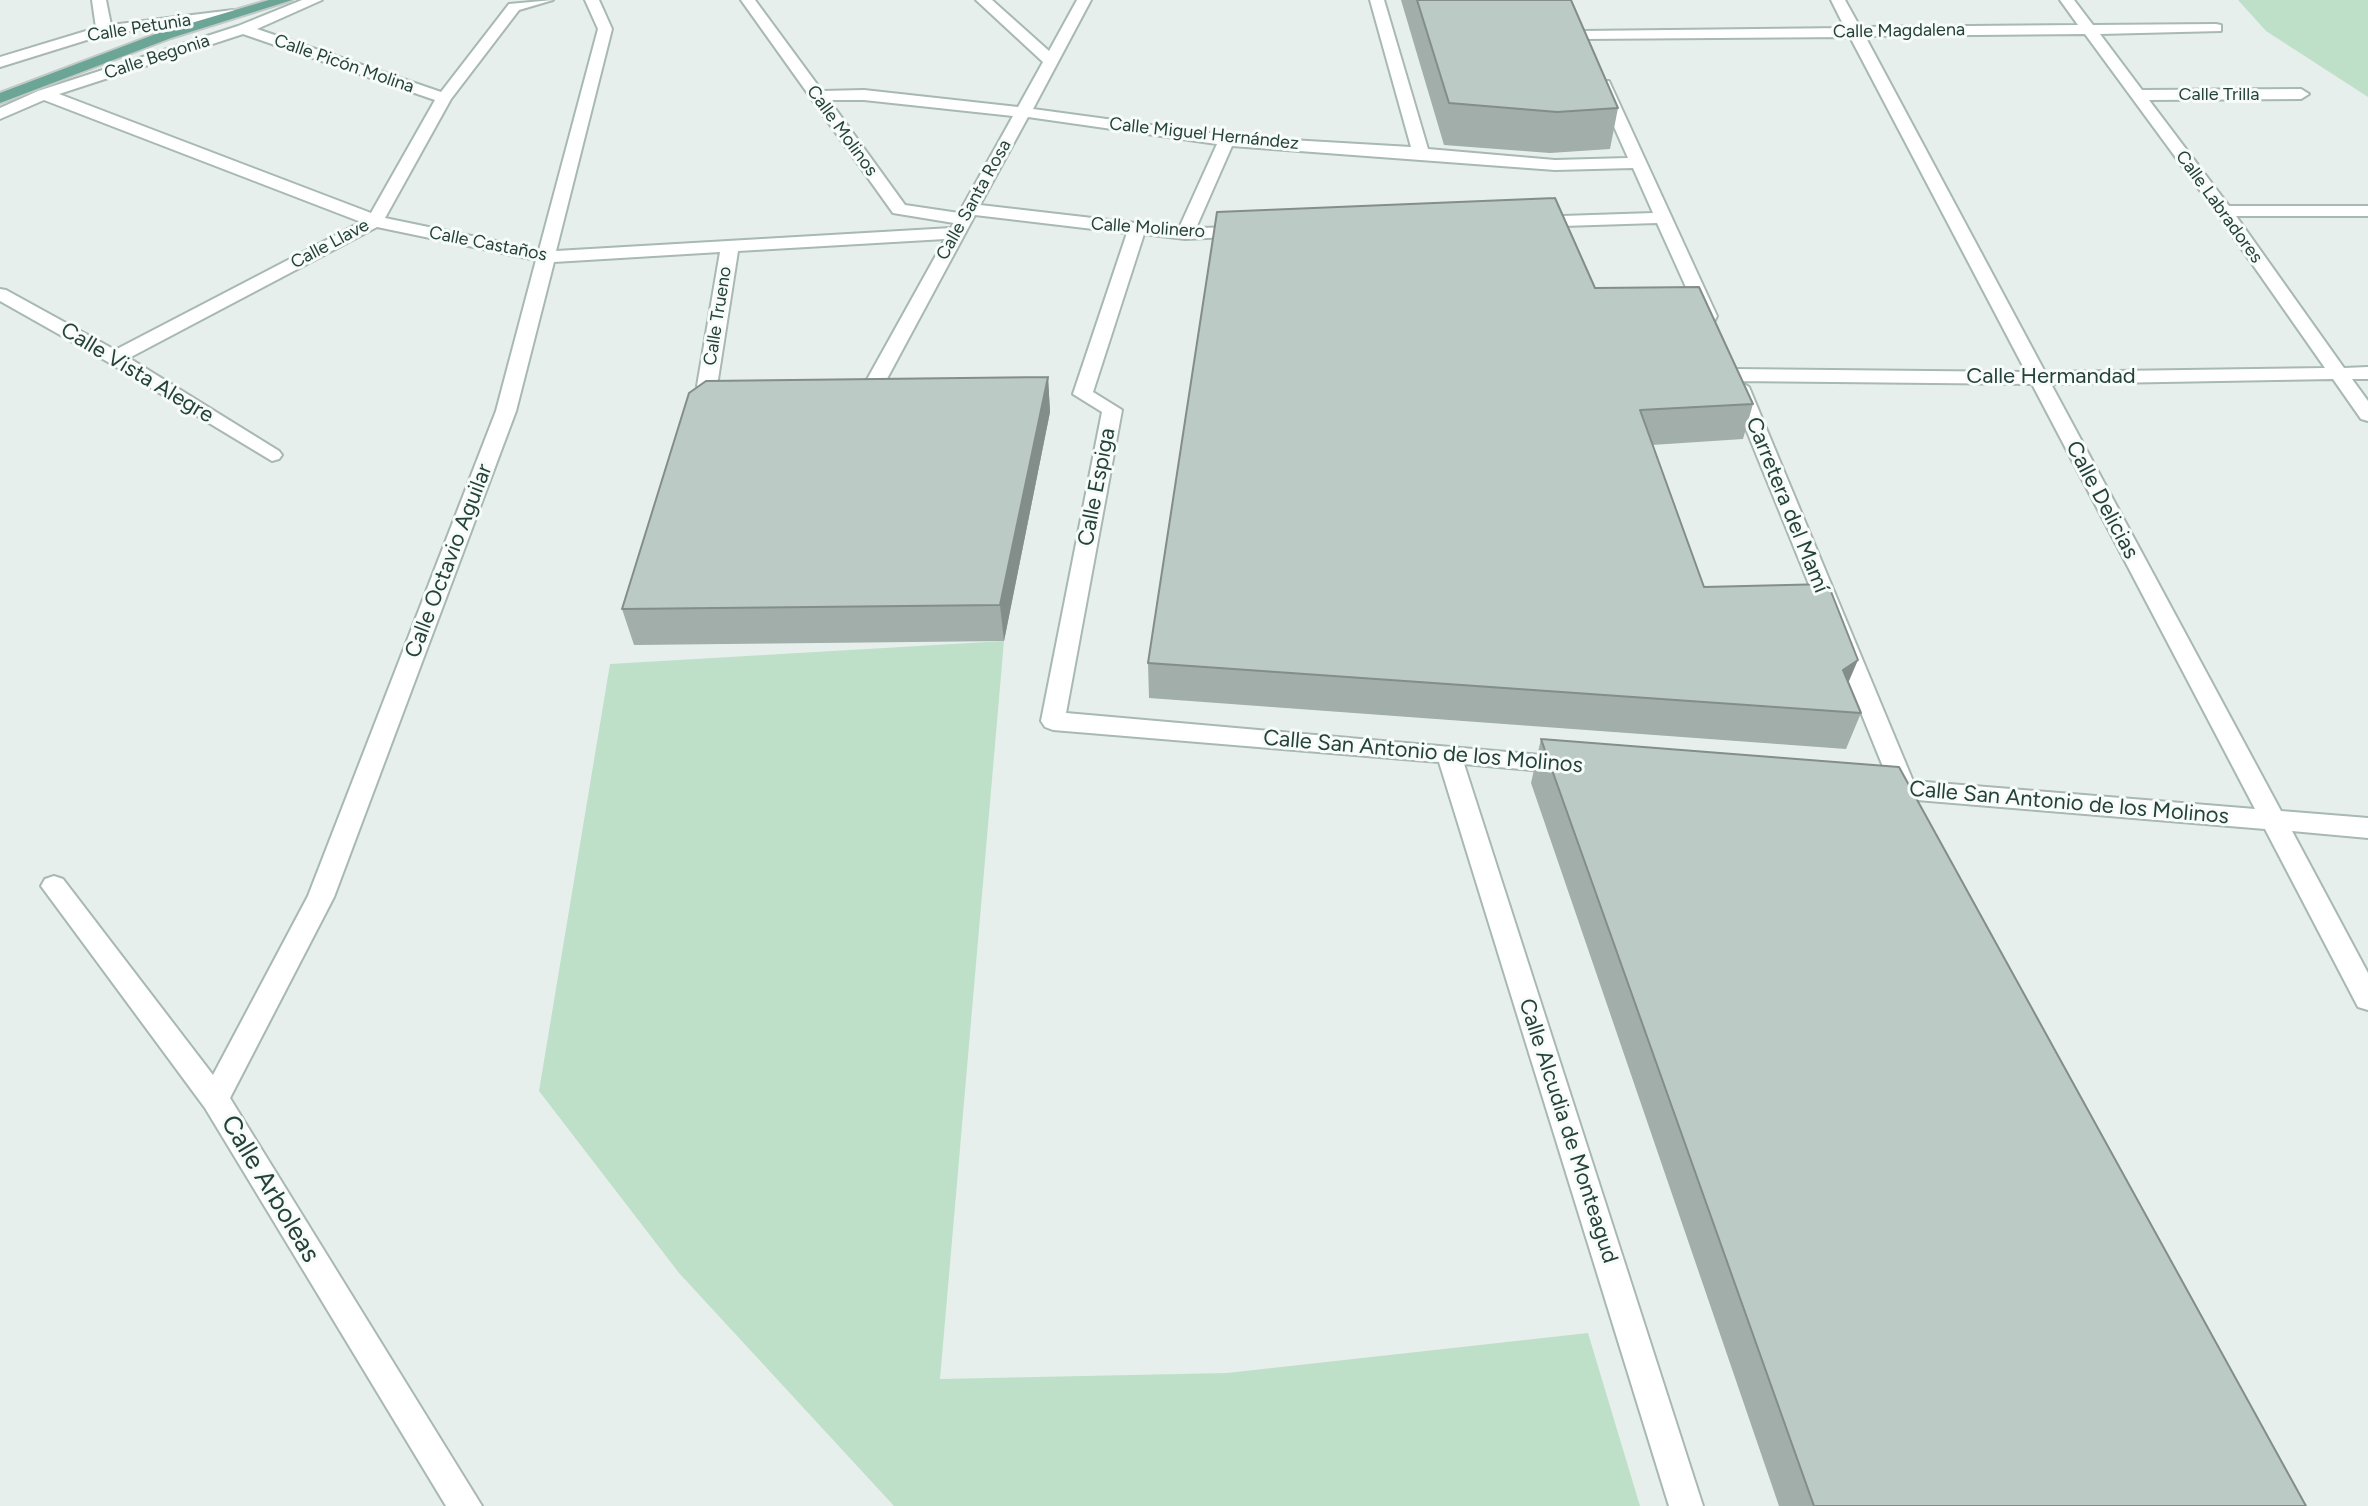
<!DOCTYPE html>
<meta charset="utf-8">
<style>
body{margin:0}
canvas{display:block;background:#e6efeb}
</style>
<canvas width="2368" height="1506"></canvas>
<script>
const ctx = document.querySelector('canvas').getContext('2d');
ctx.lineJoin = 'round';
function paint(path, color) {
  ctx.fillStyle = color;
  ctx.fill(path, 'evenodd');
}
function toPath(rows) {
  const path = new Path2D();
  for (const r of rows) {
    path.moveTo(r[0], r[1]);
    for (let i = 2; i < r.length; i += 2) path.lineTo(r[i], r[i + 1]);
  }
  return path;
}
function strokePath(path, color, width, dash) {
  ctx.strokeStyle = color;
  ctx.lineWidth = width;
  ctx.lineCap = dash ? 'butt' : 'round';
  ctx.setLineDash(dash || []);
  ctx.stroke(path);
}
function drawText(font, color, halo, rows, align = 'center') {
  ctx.font = font + ' Figtree,sans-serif';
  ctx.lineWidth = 6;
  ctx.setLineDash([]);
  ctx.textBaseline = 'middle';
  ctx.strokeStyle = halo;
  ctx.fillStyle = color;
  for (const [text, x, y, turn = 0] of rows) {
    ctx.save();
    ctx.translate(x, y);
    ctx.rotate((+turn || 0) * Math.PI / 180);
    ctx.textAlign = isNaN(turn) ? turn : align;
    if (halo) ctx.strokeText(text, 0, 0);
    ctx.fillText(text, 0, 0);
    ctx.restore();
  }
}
paint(toPath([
 [2238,0,2368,0,2368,97,2266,31],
 [1004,641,940,1379,1227,1373,1588,1333,1640,1506,894,1506,679,1273,539,1091,610,664]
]), '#bfe0c8');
const street = toPath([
 [92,0,106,0,111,25,233,10,240,14,233,18,106,34,0,67,0,57,96,28,92,0],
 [302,0,322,0,257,29,441,92,509,4,553,0,519,10,451,99,385,218,539,250,598,29,585,0,599,0,612,29,556,251,951,228,954,223,893,213,741,0,755,0,822,91,864,90,1018,107,1043,62,976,0,992,0,1049,51,1077,0,1091,0,1033,109,1239,137,1411,147,1370,0,1384,0,1428,149,1555,160,1628,158,1595,84,1597,81,1609,81,1717,316,1715,320,1708,322,1699,316,1657,223,1532,227,1523,222,1532,217,1653,213,1633,168,1555,170,1232,146,1196,228,1244,227,1253,232,1250,236,1185,239,1144,234,1093,392,1122,410,1066,713,1575,758,1578,764,1575,770,1566,773,1464,764,1703,1506,1669,1506,1439,762,1053,730,1045,727,1041,721,1102,412,1073,394,1127,233,975,215,875,401,865,407,855,401,945,239,738,251,717,386,707,392,697,386,720,252,554,262,516,411,334,897,230,1098,482,1506,446,1506,205,1108,41,886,45,879,54,876,63,879,213,1075,308,896,496,411,536,260,377,227,129,358,279,451,282,455,279,459,272,461,108,362,0,301,0,289,6,290,115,350,361,222,44,100,0,119,0,108,38,91,238,26,302,0],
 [243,34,435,100,371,213,59,94,243,34],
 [829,100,864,100,1013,116,959,213,905,205,829,100],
 [1028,117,1217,144,1179,228,980,205,1028,117],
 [1831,0,1845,0,1860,27,2078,25,2060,0,2074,0,2093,25,2216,24,2221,25,2221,31,2100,34,2142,90,2301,89,2309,94,2301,99,2149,100,2229,206,2368,206,2368,216,2236,216,2344,368,2368,367,2368,379,2352,379,2368,401,2368,421,2361,419,2333,379,2051,384,2281,811,2368,818,2368,838,2292,831,2368,973,2368,1010,2358,1007,2265,829,1917,800,1907,805,1898,803,1896,798,1869,794,1866,787,1869,780,1888,779,1729,387,1732,383,1739,381,1749,387,1913,781,2255,809,2032,384,1734,381,1724,375,1734,369,2026,372,1850,37,1581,39,1574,35,1581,31,1845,28,1831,0],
 [2085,34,2218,215,2325,368,2045,372,1865,36,2085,34]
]);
const primary = toPath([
 [269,0,292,0,171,38,0,103,0,93,161,32,269,0]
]);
strokePath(street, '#a8b8b2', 4);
strokePath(primary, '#c2cac8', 4);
paint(street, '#fff');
paint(primary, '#6aa596');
paint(toPath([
 [1401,0,1571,0,1618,108,1610,149,1550,153,1444,145],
 [1595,288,1753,404,1743,439,1652,445,1704,587,1848,683,1861,713,1846,749,1149,698,1148,663],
 [1048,377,1050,412,1004,641,634,645,622,609],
 [1541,739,2306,1506,1779,1506,1531,783]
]), '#a1aea9');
paint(toPath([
 [1048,377,1050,412,1004,641,1000,605],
 [1858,660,1843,695,1843,670]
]), '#838d89');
const building = toPath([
 [1417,0,1571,0,1618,108,1557,112,1449,103,1417,0],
 [1555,198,1595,288,1699,287,1753,404,1640,410,1704,587,1828,584,1858,660,1843,670,1861,713,1148,663,1217,212,1555,198],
 [1048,377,1000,605,622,609,689,393,706,381,1048,377],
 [1541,739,1899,767,2306,1506,1814,1506,1541,739]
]);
paint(building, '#bbcac4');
strokePath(building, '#838d89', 2);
drawText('18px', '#24423a', '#f7fbf9', [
 ["Calle Petunia",139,28,-9],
 ["Calle Magdalena",1899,31,-1],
 ["Calle Begonia",157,57,-18],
 ["Calle Picón Molina",344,64,19],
 ["Calle Trilla",2219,95],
 ["Calle Molinos",842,131,54],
 ["Calle Miguel Hernández",1204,134,6],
 ["Calle Santa Rosa",974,200,-61],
 ["Calle Labradores",2219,207,54],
 ["Calle Molinero",1148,228,4],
 ["Calle Llave",330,244,-28],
 ["Calle Castaños",488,244,11],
 ["Calle Trueno",718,316,-81]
]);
drawText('22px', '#24423a', '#f7fbf9', [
 ["Calle Vista Alegre",137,373,31],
 ["Calle Hermandad",2051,377],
 ["Calle Espiga",1097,487,-79],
 ["Calle Delicias",2102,500,62],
 ["Carretera del Mamí",1787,505,68],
 ["Calle Octavio Aguilar",449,561,-69],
 ["Calle San Antonio de los Molinos",1423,752,5],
 ["Calle San Antonio de los Molinos",2069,803,5],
 ["Calle Alcudia de Monteagud",1568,1131,72]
]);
drawText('26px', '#24423a', '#f7fbf9', [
 ["Calle Arboleas",270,1189,59]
]);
</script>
